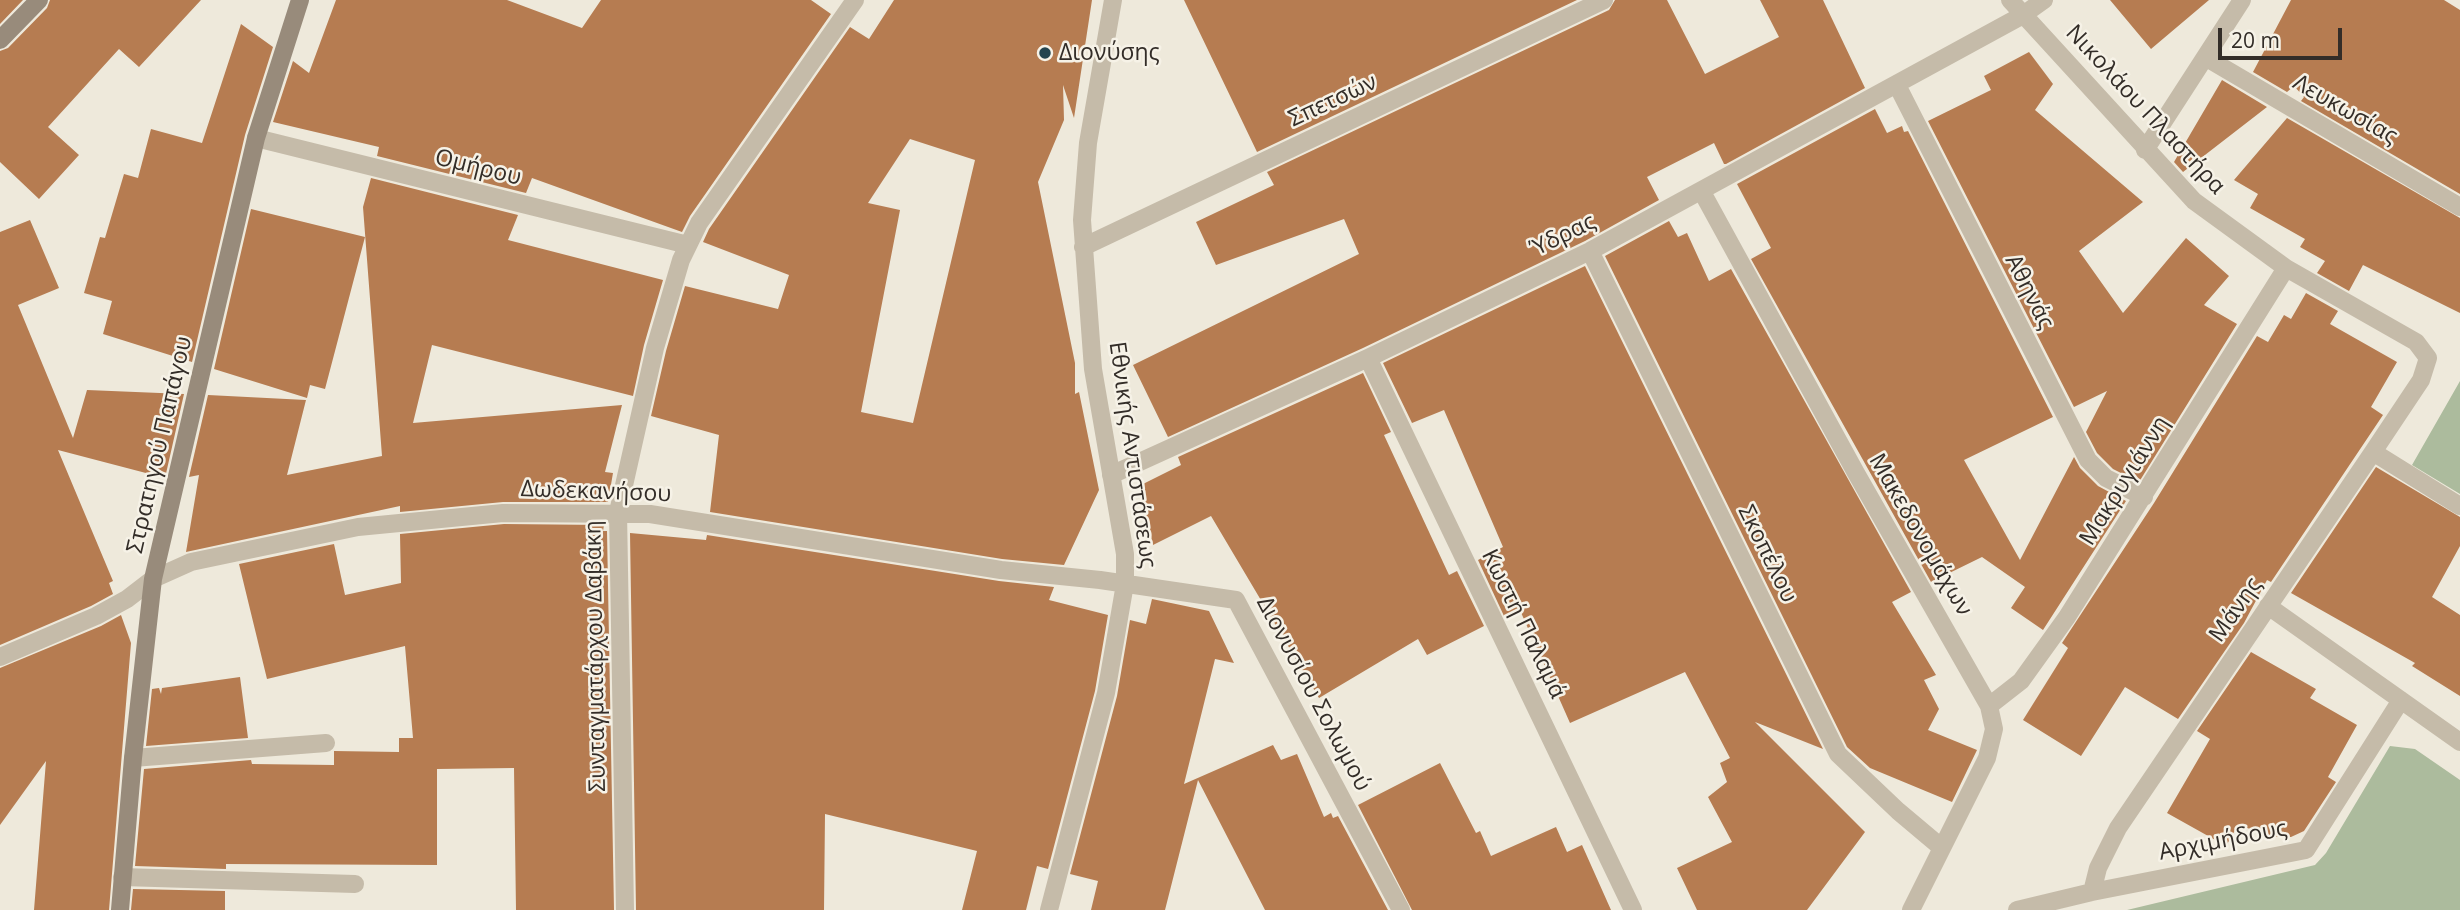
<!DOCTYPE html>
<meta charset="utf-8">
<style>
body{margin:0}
#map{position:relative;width:2460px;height:910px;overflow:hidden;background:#eee9db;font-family:"Open Sans",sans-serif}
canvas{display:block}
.scale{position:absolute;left:2218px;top:28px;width:124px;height:32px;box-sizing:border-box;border:4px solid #332d28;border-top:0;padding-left:9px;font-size:21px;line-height:24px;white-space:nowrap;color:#332d28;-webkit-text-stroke:5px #f6f2e7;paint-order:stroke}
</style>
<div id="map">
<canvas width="2460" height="910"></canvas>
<div class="scale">20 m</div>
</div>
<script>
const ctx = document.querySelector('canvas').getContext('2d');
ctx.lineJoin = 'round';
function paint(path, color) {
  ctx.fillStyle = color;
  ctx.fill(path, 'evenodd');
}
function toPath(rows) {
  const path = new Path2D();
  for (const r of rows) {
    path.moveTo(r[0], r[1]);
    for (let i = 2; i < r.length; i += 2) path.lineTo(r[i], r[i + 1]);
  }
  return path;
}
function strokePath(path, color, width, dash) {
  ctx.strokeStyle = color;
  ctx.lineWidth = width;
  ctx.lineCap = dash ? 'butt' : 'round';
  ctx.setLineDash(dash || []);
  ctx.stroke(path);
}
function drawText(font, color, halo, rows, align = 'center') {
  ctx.font = font + ' "Open Sans",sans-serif';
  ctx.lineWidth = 5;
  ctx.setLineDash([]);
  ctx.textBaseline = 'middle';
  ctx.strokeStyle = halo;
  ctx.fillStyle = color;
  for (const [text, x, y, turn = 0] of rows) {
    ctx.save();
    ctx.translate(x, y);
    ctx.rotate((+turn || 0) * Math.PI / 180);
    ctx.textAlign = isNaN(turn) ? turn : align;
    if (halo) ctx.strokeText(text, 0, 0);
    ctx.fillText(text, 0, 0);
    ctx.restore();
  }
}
paint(toPath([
 [2460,381,2460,494,2412,465],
 [2390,746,2415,749,2460,780,2460,910,2127,910,2315,865,2326,853]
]), '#acbb9d');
paint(toPath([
 [0,0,23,0,0,24],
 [50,0,201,0,139,67,119,49,48,127,79,155,39,199,0,162,0,51,8,48,47,8],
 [336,0,507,0,582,28,601,0,811,0,831,14,690,216,682,232,532,178,526,193,377,156,379,147,273,122,293,61,309,73],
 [894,0,1092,0,1074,118,1063,85,1064,120,1038,182,1075,363,1075,394,1079,392,1099,490,1064,565,1002,559,710,512,719,435,651,416,666,351,685,286,778,309,789,275,703,242,709,229,850,27,869,39],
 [910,139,975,160,913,423,861,412,900,210,868,203],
 [1184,0,1577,0,1257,152],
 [1615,0,1667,0,1705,74,1779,37,1760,0,1823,0,1865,88,1726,164,1724,164,1714,143,1647,177,1659,200,1585,241,1363,348,1168,437,1133,365,1359,254,1344,219,1216,265,1196,222,1274,185,1267,172,1609,10],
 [2110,0,2209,0,2151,49],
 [2291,0,2444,0,2460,10,2460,194,2301,101,2304,97,2294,86,2287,92,2253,72],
 [241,24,273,47,245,135,192,362,103,334,112,301,84,293,100,237,105,238,124,174,138,178,151,129,202,143],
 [2029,52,2053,84,2035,110,2143,202,2079,251,2123,313,2186,238,2229,276,2204,305,2237,324,2139,482,2113,469,2097,453,2086,432,2107,391,2074,407,1928,121,1991,90,1984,76],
 [2222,80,2267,107,2183,172,2174,162],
 [1875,109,1887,133,1902,126,1904,132,1908,131,2053,417,1964,460,2020,560,2074,457,2080,468,2098,486,2126,501,2043,630,2011,608,2025,587,1982,557,1931,582,1751,259,1771,248,1737,184],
 [2287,118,2460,218,2460,313,2363,265,2349,291,2317,273,2325,261,2300,247,2305,239,2250,208,2258,194,2234,180],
 [371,178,518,215,508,240,663,280,644,345,633,396,432,345,413,423,622,405,605,472,613,473,608,502,503,502,400,512,400,506,186,552,199,475,189,477,208,395,306,400,287,475,382,456,363,207],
 [251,209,365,237,325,389,310,385,307,398,214,369],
 [30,220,59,288,18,305,73,438,87,390,184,394,165,478,58,450,113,581,109,583,113,594,91,606,0,645,0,232],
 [1669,221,1678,237,1687,233,1709,281,1731,269,1911,592,1892,602,1936,675,1924,680,1939,709,1928,730,1977,750,1952,802,1870,768,1847,747,1605,256],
 [1585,266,1823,749,1755,722,1865,832,1807,910,1697,910,1677,868,1732,842,1708,797,1727,782,1720,763,1730,758,1685,672,1570,723,1519,608,1504,616,1478,560,1503,547,1444,410,1412,423,1383,363],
 [2306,293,2338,311,2330,324,2397,362,2371,407,2383,415,2271,582,2267,580,2244,623,2178,719,2125,687,2081,756,2023,720,2068,648,2062,643,2154,503,2257,336,2268,342,2284,315,2291,319],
 [1363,373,1391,432,1384,435,1449,575,1457,571,1484,626,1427,655,1418,639,1319,698,1211,516,1153,545,1139,486,1181,465,1178,457],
 [2376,467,2460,517,2460,546,2432,597,2460,615,2460,696,2412,666,2415,663,2291,593],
 [504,524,604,525,603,531,607,531,614,910,516,910,514,768,437,769,437,865,226,864,226,869,135,866,144,769,251,760,252,764,334,765,334,751,399,752,399,738,413,738,405,646,267,679,239,564,334,544,345,595,401,583,400,534],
 [630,533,706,540,707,535,999,581,1054,587,1049,600,1108,615,1095,691,1048,869,1037,866,1026,910,962,910,977,851,825,814,824,910,636,910],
 [1152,599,1209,611,1234,663,1215,659,1184,784,1273,745,1281,760,1297,754,1324,817,1331,813,1333,818,1338,816,1388,910,1265,910,1198,780,1165,910,1091,910,1098,881,1070,874,1117,696,1130,620,1146,624],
 [121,615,131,643,109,910,34,910,46,761,0,825,0,668,101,626],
 [2251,652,2316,689,2310,698,2357,725,2328,777,2336,782,2304,831,2291,837,2275,837,2238,825,2226,846,2167,813,2210,739,2197,731],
 [240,677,248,738,146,746,152,689,159,688,161,694,162,688],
 [1440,763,1476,833,1480,831,1491,856,1556,827,1567,852,1582,845,1611,910,1412,910,1358,805],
 [133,889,225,891,225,910,131,910]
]), '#b67c51');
strokePath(toPath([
 [2010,0,2194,201,2286,268,2416,342,2428,358,2421,380,2373,452,2118,828,2098,868,2092,892],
 [2205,57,2460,207],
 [1897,85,2088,460,2106,478,2144,497],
 [256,138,688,245],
 [2145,150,2242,0],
 [1702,192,1856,473,1989,706,1994,729,1987,758,1911,910],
 [1083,247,1604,0],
 [1590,251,1838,754,1898,811,1942,848],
 [1368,358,1633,910],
 [2373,452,2460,506],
 [1111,475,1368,358,1590,251,2023,15,2044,0],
 [2268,606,2460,742],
 [0,657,96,616,127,599,153,579,191,562,358,527,503,513,650,514,1001,570,1100,580,1236,600,1401,910],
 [1989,706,2021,681,2067,617,2286,268],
 [133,758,326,743],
 [122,877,355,884],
 [625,910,618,512,655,348,681,260,699,223,855,0],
 [1049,910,1106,693,1125,584,1125,554,1093,369,1082,220,1088,143,1113,0],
 [2017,910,2092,892,2306,850,2401,700]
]), '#c5bba9', 18);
strokePath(toPath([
 [0,40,39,0],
 [120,910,133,758,153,579,256,138,300,0]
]), '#988b7b', 18);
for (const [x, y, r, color] of [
 [1045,53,7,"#23444f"]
]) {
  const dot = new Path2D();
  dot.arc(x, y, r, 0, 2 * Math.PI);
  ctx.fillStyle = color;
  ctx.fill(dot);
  strokePath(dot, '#f6f2e7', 2.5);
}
drawText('23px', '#332d28', '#f6f2e7', [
 ["Διονύσης",1059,53]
], 'left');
drawText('23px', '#332d28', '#f6f2e7', [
 ["Σπετσών",1333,101,-25],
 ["Νικολάου Πλαστήρα",2145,110,47],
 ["Λευκωσίας",2345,110,30],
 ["Ομήρου",478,168,14],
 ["Ύδρας",1563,236,-26],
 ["Αθηνάς",2029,292,63],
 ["Στρατηγού Παπάγου",160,445,-77],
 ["Εθνικής Αντιστάσεως",1132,455,82],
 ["Μακρυγιάννη",2125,481,-58],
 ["Δωδεκανήσου",596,492,2],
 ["Μακεδονομάχων",1920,535,60],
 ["Σκοπέλου",1767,554,64],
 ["Μάνης",2236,610,-55],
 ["Κωστή Παλαμά",1523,624,64],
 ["Συνταγματάρχου Δαβάκη",596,656,-91],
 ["Διονυσίου Σολωμού",1313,694,62],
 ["Αρχιμήδους",2223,841,-11]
]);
</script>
